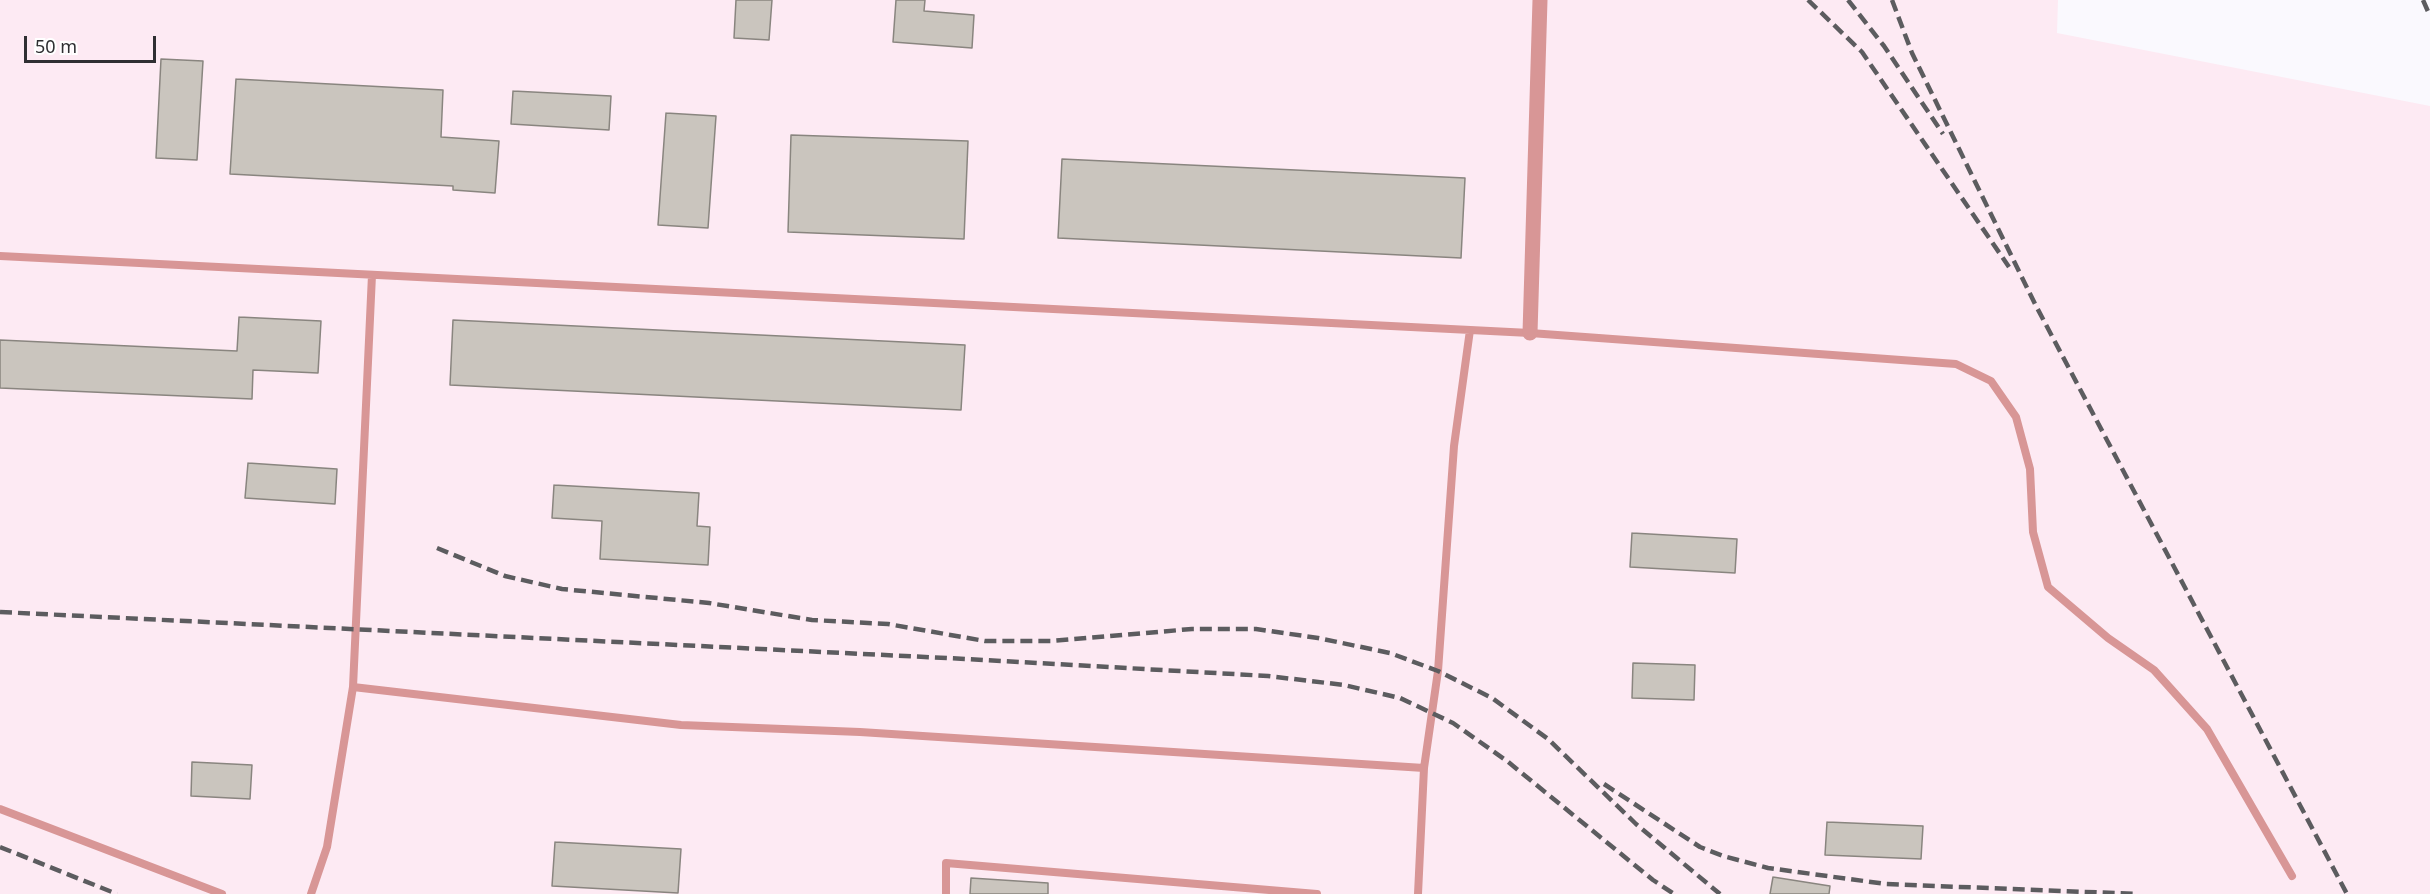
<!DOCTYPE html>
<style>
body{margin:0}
#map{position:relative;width:2430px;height:894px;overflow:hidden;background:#faf9fe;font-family:"Noto Sans",sans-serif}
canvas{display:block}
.scale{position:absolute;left:24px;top:36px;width:132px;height:27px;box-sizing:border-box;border:3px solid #2f2f32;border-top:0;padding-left:8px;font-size:18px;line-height:21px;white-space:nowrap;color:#2f2f32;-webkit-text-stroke:4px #fff;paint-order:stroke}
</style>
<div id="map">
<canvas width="2430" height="894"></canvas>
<div class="scale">50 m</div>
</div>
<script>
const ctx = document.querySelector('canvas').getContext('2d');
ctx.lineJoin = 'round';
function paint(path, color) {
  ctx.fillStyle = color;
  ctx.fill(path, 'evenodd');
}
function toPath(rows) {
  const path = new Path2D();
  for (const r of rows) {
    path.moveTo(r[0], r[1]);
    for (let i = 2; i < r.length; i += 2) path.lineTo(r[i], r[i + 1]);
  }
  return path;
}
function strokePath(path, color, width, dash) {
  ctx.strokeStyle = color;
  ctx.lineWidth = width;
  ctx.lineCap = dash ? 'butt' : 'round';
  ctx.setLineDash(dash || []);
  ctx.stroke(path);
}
paint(toPath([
 [0,0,2058,0,2057,33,2430,106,2430,894,0,894]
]), '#fdeaf3');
const building = toPath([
 [736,0,772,0,769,40,734,38,736,0],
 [896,0,925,0,924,11,974,15,972,48,893,42,896,0],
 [161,59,203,61,197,160,156,158,161,59],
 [236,79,443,90,441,137,499,141,495,193,453,190,453,186,230,174,236,79],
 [513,91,611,96,609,130,511,124,513,91],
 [666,113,716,116,708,228,658,225,666,113],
 [791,135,968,141,964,239,788,232,791,135],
 [1062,159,1465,178,1461,258,1058,238,1062,159],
 [239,317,321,321,318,373,253,370,252,399,0,388,0,340,237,351,239,317],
 [453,320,965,345,961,410,450,385,453,320],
 [248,463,337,469,335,504,245,498,248,463],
 [554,485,699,493,697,526,710,527,708,565,600,559,602,521,552,518,554,485],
 [1632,533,1737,539,1735,573,1630,567,1632,533],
 [1633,663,1695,665,1694,700,1632,698,1633,663],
 [192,762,252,765,250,799,191,796,192,762],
 [1827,822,1923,826,1921,859,1825,855,1827,822],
 [555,842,681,849,678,893,552,886,555,842],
 [1773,877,1830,886,1829,894,1770,894,1773,877],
 [971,878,1048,883,1048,894,970,894,971,878]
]);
paint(building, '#cac5be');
strokePath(building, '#89857f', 1.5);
strokePath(toPath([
 [0,256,1530,333,1956,364,1991,381,2016,417,2030,469,2033,532,2048,587,2108,638,2154,670,2207,729,2292,876],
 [353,687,681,725,860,732,1424,768],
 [0,809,222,894],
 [311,894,327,847,353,687,372,275],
 [946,894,946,863,1317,894],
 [1418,894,1424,768,1438,671,1454,446,1470,330]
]), '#d89696', 8);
strokePath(toPath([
 [1530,333,1540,0]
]), '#d89696', 15);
strokePath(toPath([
 [1808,0,1862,52,2009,267],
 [1848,0,1884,46,1943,134],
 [1892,0,1912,53,2035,304,2347,894],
 [2423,0,2430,16],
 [437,548,505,576,562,589,709,603,812,620,888,624,985,641,1051,641,1192,629,1256,629,1318,638,1390,653,1438,671,1492,698,1548,739,1636,824,1720,894],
 [0,612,966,659,1268,676,1344,685,1400,698,1453,723,1507,761,1653,880,1674,894],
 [1604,784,1700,847,1723,856,1768,868,1886,884,2138,894],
 [0,847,117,894]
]), '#5c5c5f', 4.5, [12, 6]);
</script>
